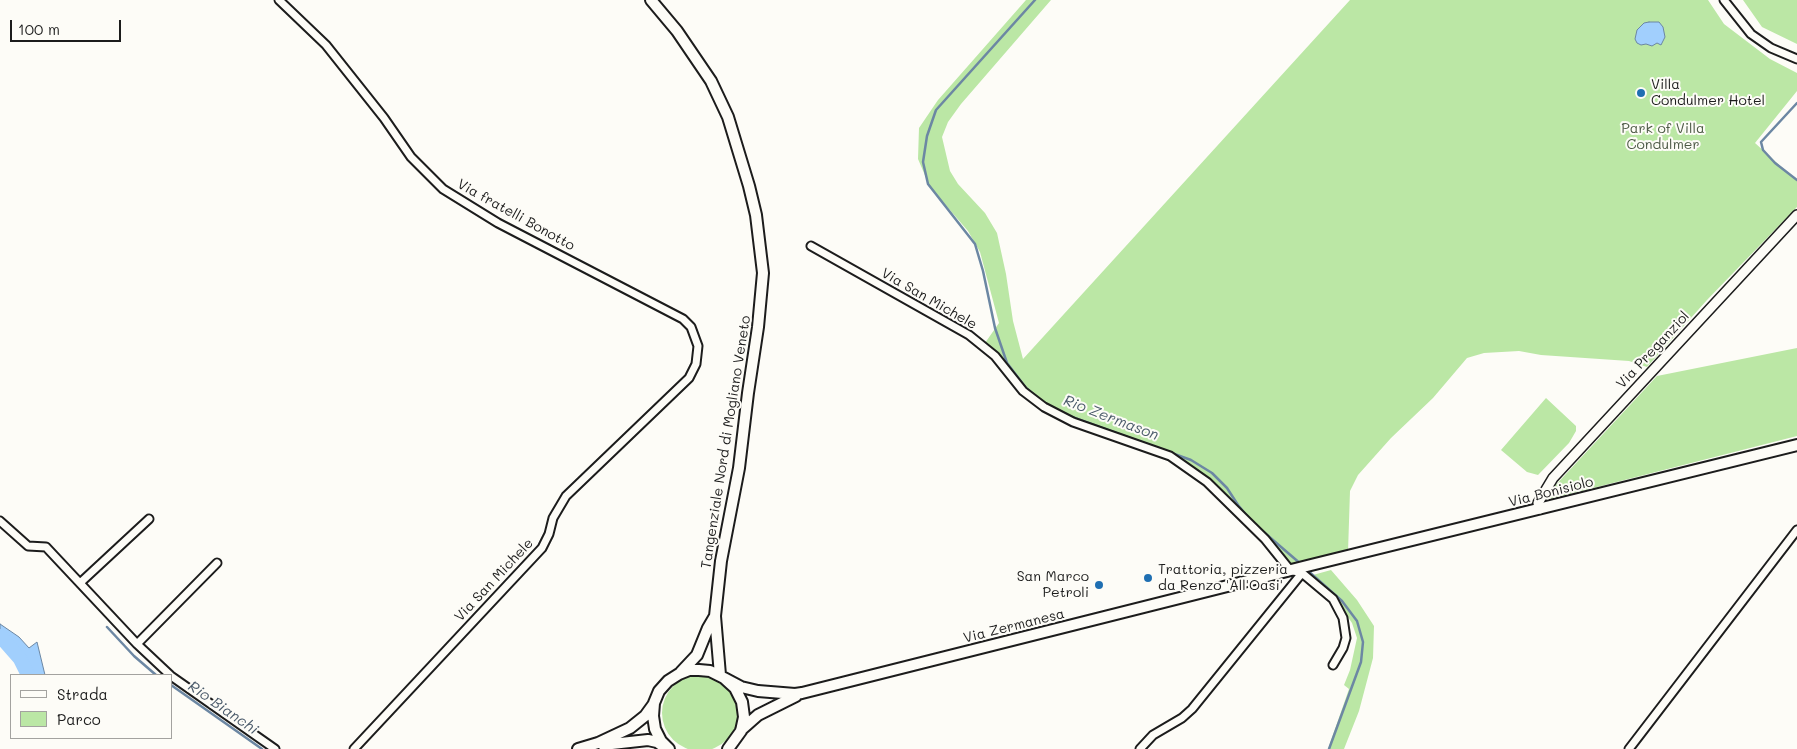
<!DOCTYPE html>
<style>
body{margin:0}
#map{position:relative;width:1797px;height:749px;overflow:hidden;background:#fdfcf7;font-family:Mali,sans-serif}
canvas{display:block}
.legend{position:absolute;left:10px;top:674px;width:162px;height:65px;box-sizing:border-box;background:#fdfcf7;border:1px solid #a3a29f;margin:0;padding:6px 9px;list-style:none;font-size:15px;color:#1c1c1c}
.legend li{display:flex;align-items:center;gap:10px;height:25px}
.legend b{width:25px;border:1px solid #a3a29f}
.scale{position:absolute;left:10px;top:20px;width:111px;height:22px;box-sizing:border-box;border:2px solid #1c1c1c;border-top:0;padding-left:6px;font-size:15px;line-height:18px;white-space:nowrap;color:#1c1c1c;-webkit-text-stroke:4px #fdfcf7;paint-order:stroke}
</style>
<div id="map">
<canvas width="1797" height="749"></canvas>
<ul class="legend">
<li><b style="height:6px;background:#fdfcf7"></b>Strada</li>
<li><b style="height:14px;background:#bbe7a5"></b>Parco</li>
</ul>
<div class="scale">100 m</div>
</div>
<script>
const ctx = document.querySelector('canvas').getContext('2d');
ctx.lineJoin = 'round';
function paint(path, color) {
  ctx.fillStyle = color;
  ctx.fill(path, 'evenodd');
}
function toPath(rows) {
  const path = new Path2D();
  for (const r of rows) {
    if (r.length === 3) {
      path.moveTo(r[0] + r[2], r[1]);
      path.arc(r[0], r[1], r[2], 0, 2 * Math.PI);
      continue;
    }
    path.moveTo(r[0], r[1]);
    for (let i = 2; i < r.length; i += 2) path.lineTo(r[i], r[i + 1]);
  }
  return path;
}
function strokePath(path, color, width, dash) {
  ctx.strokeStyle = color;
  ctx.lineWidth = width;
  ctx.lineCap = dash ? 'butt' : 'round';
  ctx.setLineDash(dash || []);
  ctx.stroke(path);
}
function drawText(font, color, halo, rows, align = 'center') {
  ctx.font = font + ' Mali,sans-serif';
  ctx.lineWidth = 4;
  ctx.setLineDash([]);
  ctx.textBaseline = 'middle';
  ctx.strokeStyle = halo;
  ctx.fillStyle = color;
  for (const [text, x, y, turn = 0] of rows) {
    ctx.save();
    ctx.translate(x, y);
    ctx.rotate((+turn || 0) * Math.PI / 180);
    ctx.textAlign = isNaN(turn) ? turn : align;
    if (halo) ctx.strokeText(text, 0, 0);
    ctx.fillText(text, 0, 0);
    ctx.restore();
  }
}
paint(toPath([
 [1026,0,1051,0,961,104,948,122,942,137,950,171,958,184,985,213,997,233,1006,274,1013,321,1023,359,1350,0,1708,0,1724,24,1770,59,1797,73,1797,91,1755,143,1797,181,1797,207,1707,300,1647,367,1629,361,1541,355,1519,351,1484,353,1467,358,1433,398,1391,438,1358,475,1350,491,1348,552,1293,565,1277,547,1202,474,1183,459,1163,450,1069,418,1045,405,1011,372,985,343,999,323,980,252,968,231,930,187,918,159,919,128,938,100],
 [1743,0,1797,0,1797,44,1762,27],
 [1797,348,1797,436,1546,500,1552,489,1657,376],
 [1546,398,1576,426,1576,431,1569,443,1538,475,1527,472,1501,450],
 [1331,570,1357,600,1374,626,1373,658,1359,711,1344,749,1328,749,1349,689,1344,685,1350,670,1357,638,1352,623,1339,604,1313,575],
 [700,713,38]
]), '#bbe7a5');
const water = toPath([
 [1649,22,1659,22,1663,27,1665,37,1661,45,1657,43,1652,46,1646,44,1641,45,1637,43,1635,39,1637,30,1644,23,1649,22],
 [0,624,19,637,29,648,37,642,45,675,26,675,20,655,8,643,0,638,0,624]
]);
paint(water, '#a1cffd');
strokePath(water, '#6c87a3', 1);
strokePath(toPath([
 [1035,0,936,110,927,136,923,162,928,184,975,244,983,271,995,328,1007,363,1026,388,1038,398],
 [1797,103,1761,142,1763,150,1775,163,1797,180],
 [1069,416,1191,460,1212,473,1227,488,1238,505,1251,521],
 [1259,528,1302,565],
 [1306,569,1342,601,1357,621,1363,642,1361,662,1329,749],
 [107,627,134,656,156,675],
 [171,685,262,749]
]), '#6c87a3', 2.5);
strokePath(toPath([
 [0,636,20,659,28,675]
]), '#a1cffd', 14);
const minor = toPath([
 [279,0,326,45,384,118,411,157,443,189,498,223,683,319,691,327,698,346,696,364,689,378,566,496,553,518,549,534,542,548,354,749],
 [1724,0,1751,34,1771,48,1797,59],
 [811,246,969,335,995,356,1023,391,1044,407,1073,422,1170,456,1207,482,1265,539,1290,570,1302,573,1333,599,1343,618,1346,638,1343,648,1333,665],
 [0,521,28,546,46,547,137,644,170,675],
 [80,583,149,519],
 [137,644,217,563],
 [171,676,275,749],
 [1140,749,1153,735,1182,718,1192,709,1302,573],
 [1629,749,1797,530]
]);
const tertiary = toPath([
 [1540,509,1538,503,1553,478,1797,215]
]);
const secondary = toPath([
 [651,0,677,31,711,81,728,117,749,186,756,215,763,273,758,327,748,393,739,468,721,561,715,616,720,675],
 [681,672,697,655,708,628,715,616],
 [724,678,741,687,758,691,795,694,802,693,1311,565,1797,445],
 [741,730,758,715,796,696],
 [603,745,648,740,657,742,664,747],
 [578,749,598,743,630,728,645,716,653,705],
 [669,749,661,741,655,729,653,716,654,703,659,691,668,681,679,674,689,670,699,670,710,671,724,678,735,688,742,702,744,717,741,731,728,749]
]);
strokePath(minor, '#1c1c1c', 11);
strokePath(tertiary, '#1c1c1c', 12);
strokePath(secondary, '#1c1c1c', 14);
strokePath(minor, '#fdfcf7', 7);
strokePath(tertiary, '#fdfcf7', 9);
strokePath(secondary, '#fdfcf7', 10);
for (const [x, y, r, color] of [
 [1641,93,5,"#1f6fb2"],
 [1148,578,5,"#1f6fb2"],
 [1099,585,5,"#1f6fb2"]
]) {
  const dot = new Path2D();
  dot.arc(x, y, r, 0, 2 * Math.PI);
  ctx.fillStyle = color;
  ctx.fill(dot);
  strokePath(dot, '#fdfcf7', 2);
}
drawText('14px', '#1c1c1c', '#fdfcf7', [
 ["Villa",1651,85],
 ["Condulmer Hotel",1651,101],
 ["Trattoria, pizzeria",1158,570],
 ["da Renzo 'All'Oasi'",1158,586],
 ["San Marco",1089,577,"right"],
 ["Petroli",1089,593,"right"]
], 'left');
drawText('14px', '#4c5945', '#fdfcf7', [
 ["Park of Villa",1663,129],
 ["Condulmer",1663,145]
]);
drawText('14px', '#1c1c1c', '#fdfcf7', [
 ["Via fratelli Bonotto",516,215,29],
 ["Via San Michele",929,299,30],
 ["Via Preganziol",1653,350,-47],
 ["Tangenziale Nord di Mogliano Veneto",726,442,-81],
 ["Via Bonisiolo",1551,492,-14],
 ["Via San Michele",494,580,-47],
 ["Via Zermanesa",1014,626,-14]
]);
drawText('italic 15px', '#4b5b6b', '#fdfcf7', [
 ["Rio Zermason",1111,418,21],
 ["Rio Bianchi",223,708,35]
]);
</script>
